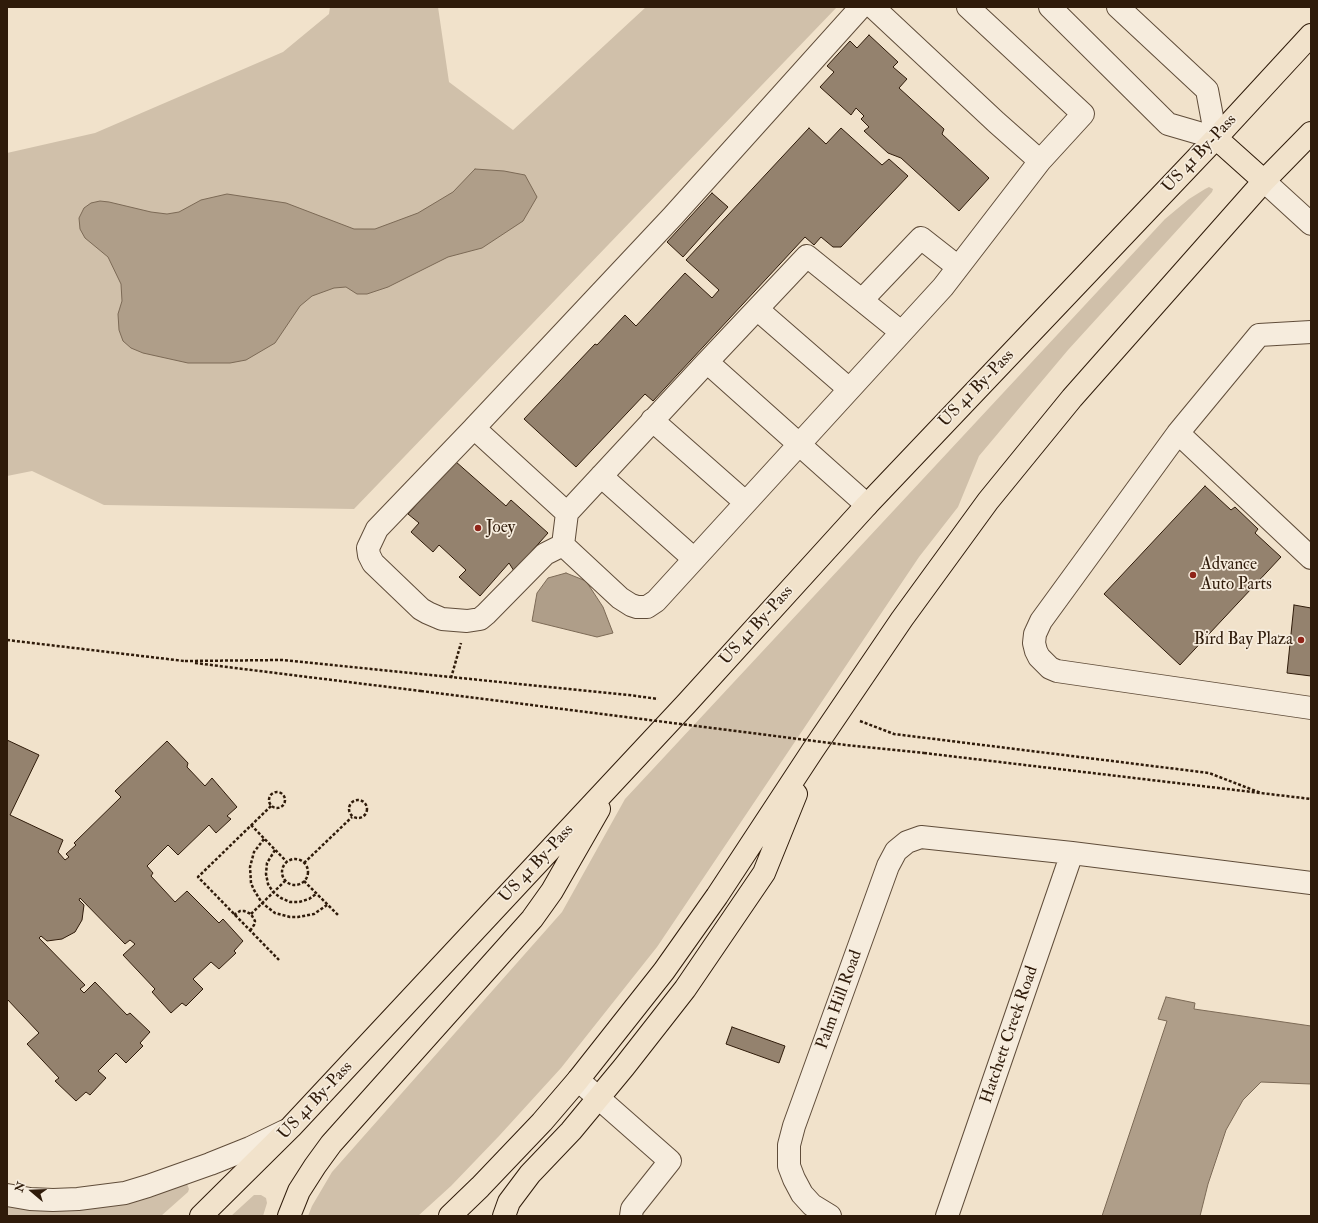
<!DOCTYPE html>
<style>
body{margin:0}
#map{position:relative;width:1318px;height:1223px;overflow:hidden;background:#f1e2cb;font-family:"IM FELL Double Pica",serif}
canvas{display:block}
.frame{position:absolute;inset:0;border:8px solid #2f1b0a;pointer-events:none}
.north{position:absolute;left:12px;top:1171px;width:40px;height:40px;-webkit-text-stroke:3px #f6ecdd;paint-order:stroke;rotate:289deg;font-size:11px;font-weight:700;line-height:16px;text-align:center;color:#2f1b0a}
.north::after{content:'';display:block;margin:auto;width:14px;height:18px;background:#2f1b0a;clip-path:polygon(50% 0,100% 100%,50% 72%,0 100%)}
</style>
<div id="map">
<canvas width="1318" height="1223"></canvas>
<div class="frame"></div>
<div class="north">N</div>
</div>
<script>
const ctx = document.querySelector('canvas').getContext('2d');
ctx.lineJoin = 'round';
function paint(path, color) {
  ctx.fillStyle = color;
  ctx.fill(path, 'evenodd');
}
function toPath(rows) {
  const path = new Path2D();
  for (const r of rows) {
    if (r.length === 3) {
      path.moveTo(r[0] + r[2], r[1]);
      path.arc(r[0], r[1], r[2], 0, 2 * Math.PI);
      continue;
    }
    path.moveTo(r[0], r[1]);
    for (let i = 2; i < r.length; i += 2) path.lineTo(r[i], r[i + 1]);
  }
  return path;
}
function strokePath(path, color, width, dash) {
  ctx.strokeStyle = color;
  ctx.lineWidth = width;
  ctx.lineCap = dash ? 'butt' : 'round';
  ctx.setLineDash(dash || []);
  ctx.stroke(path);
}
function drawText(font, color, halo, rows, align = 'center') {
  ctx.font = font + ' "IM FELL Double Pica",serif';
  ctx.lineWidth = 3.5;
  ctx.setLineDash([]);
  ctx.textBaseline = 'middle';
  ctx.strokeStyle = halo;
  ctx.fillStyle = color;
  for (const [text, x, y, turn = 0] of rows) {
    ctx.save();
    ctx.translate(x, y);
    ctx.rotate((+turn || 0) * Math.PI / 180);
    ctx.textAlign = isNaN(turn) ? turn : align;
    if (halo) ctx.strokeText(text, 0, 0);
    ctx.fillText(text, 0, 0);
    ctx.restore();
  }
}
paint(toPath([
 [330,7,438,7,449,82,513,130,646,7,837,7,354,509,104,505,32,471,7,476,7,153,95,133,283,52,329,14],
 [1209,187,1213,189,1212,192,1068,350,979,456,958,507,919,557,657,947,561,1068,499,1136,451,1186,418,1216,308,1216,312,1206,332,1172,562,912,625,799,1165,219,1189,199,1205,189],
 [187,1184,189,1189,188,1192,161,1216,7,1216,7,1203],
 [254,1195,261,1195,266,1198,267,1203,263,1216,231,1216]
]), '#d0c0aa');
const water = toPath([
 [475,169,504,171,525,175,537,197,523,221,482,248,448,257,388,287,367,294,357,294,346,287,334,288,312,296,300,306,275,343,246,360,230,363,188,363,143,353,131,348,123,341,119,330,118,314,122,301,121,284,108,257,85,238,80,229,79,218,84,208,91,203,100,201,109,202,151,212,167,214,179,212,201,200,227,194,286,203,354,229,375,229,418,213,453,192,475,169],
 [566,573,586,581,603,607,613,633,597,637,532,621,537,593,548,578,566,573],
 [1166,997,1195,1003,1194,1009,1311,1026,1311,1084,1261,1082,1243,1100,1226,1130,1208,1184,1200,1216,1102,1216,1167,1021,1158,1019,1166,997]
]);
paint(water, '#af9e89');
strokePath(water, '#7c6a56', 1);
const building = toPath([
 [869,35,898,62,893,67,907,79,899,88,944,129,942,134,989,178,959,211,901,158,888,153,864,131,869,127,861,119,864,116,856,108,851,115,820,87,834,72,827,66,850,41,857,48,869,35],
 [809,128,826,144,841,128,882,165,889,159,908,176,841,247,833,247,821,237,814,245,805,237,653,401,645,394,576,467,524,419,595,344,597,345,625,315,636,326,685,273,712,298,719,290,686,260,809,128],
 [712,193,728,207,683,257,667,242,712,193],
 [455,461,506,506,511,500,548,533,514,571,509,563,480,596,459,577,466,570,439,545,433,552,411,532,419,523,408,514,455,461],
 [1205,486,1231,510,1235,507,1258,529,1255,533,1281,557,1180,665,1104,594,1205,486],
 [1294,605,1311,608,1311,676,1287,673,1294,605],
 [7,740,39,755,10,815,63,840,58,852,65,860,69,857,66,854,76,845,74,843,121,797,115,791,167,741,188,763,187,767,205,786,212,778,237,807,227,816,231,819,216,833,209,825,178,855,168,845,147,866,153,873,151,876,175,902,187,891,219,923,223,919,243,941,234,951,236,953,219,969,211,962,193,979,203,989,186,1006,182,1003,171,1013,152,992,155,989,123,955,135,944,130,940,125,944,80,898,79,900,84,905,82,920,75,932,62,939,47,941,41,936,39,938,85,985,80,989,84,993,95,982,127,1015,130,1013,150,1032,140,1043,143,1046,126,1063,116,1053,98,1071,106,1078,90,1095,86,1092,76,1101,55,1081,59,1078,27,1044,39,1033,7,999,7,740],
 [732,1027,785,1046,779,1063,726,1044,732,1027]
]);
paint(building, '#94826e');
strokePath(building, '#2f1b0a', 1);
const minor = toPath([
 [861,7,673,216,474,428,567,513,563,545,620,598,631,605,637,607,647,607,656,601,943,287,1040,161,1083,114,968,7],
 [873,7,996,122,1040,161],
 [1050,7,1168,124,1216,138,1207,90,1118,7],
 [1264,181,1311,224],
 [862,300,921,238,958,267],
 [757,309,849,389],
 [1311,332,1259,335,1178,433,1041,621,1035,634,1034,643,1036,651,1039,657,1050,668,1057,671,1311,708],
 [707,362,807,256,901,332],
 [652,420,745,502],
 [474,428,377,529,368,548,369,555,373,563,421,609,428,613,442,619,467,621,480,619,486,614,545,554,563,545],
 [1178,433,1311,558],
 [601,476,694,559],
 [567,513,707,362,867,505],
 [578,1080,670,1161,635,1205,632,1209,631,1216],
 [7,1195,30,1199,53,1200,78,1199,125,1193,148,1186,210,1164,250,1148,285,1131],
 [830,1216,812,1205,802,1194,794,1179,789,1166,789,1145,794,1126,888,866,896,851,907,842,921,837,1072,853,1311,883],
 [947,1216,1072,853]
]);
const major = toPath([
 [1216,138,1264,181],
 [201,1216,291,1127,687,703,867,505,1216,138,1311,35],
 [289,1216,299,1191,315,1166,331,1144,532,919,552,891,599,809],
 [450,1216,480,1187,542,1122,578,1080,664,971,717,896,813,750,902,619,988,501,1072,398,1264,181,1311,133],
 [504,1216,509,1202,530,1174,571,1131,624,1067,685,989,764,873,796,794]
]);
strokePath(minor, '#604d3a', 24);
strokePath(major, '#2f1b0a', 24);
strokePath(toPath([
 [7,640,184,661],
 [185,661,282,660,629,695,658,699],
 [195,663,421,691],
 [451,678,461,643],
 [860,721,894,734,1209,773,1261,793],
 [924,753,1311,799],
 [277,800,8],
 [358,809,9],
 [271,806,198,877,279,960],
 [251,825,287,862],
 [264,839,254,852,250,867,251,883,254,890,262,903,275,913,290,917,298,917,314,914,327,905],
 [275,850,267,863,266,874,268,884,273,892,281,898,290,902,299,902,309,899,316,894],
 [295,872,13],
 [304,863,352,817],
 [304,881,339,916],
 [251,914,286,880],
 [234,915,240,911,244,911,251,914,255,921,254,925,250,931]
]), '#2f1b0a', 2.5, [3, 2]);
strokePath(minor, '#f6ecdd', 22);
strokePath(major, '#f1e2cb', 22);
strokePath(toPath([
 [421,691,846,745,924,753]
]), '#2f1b0a', 2.5, [3, 2]);
for (const [x, y, r, color] of [
 [478,528,4,"#8f2418"],
 [1193,575,4,"#8f2418"],
 [1301,640,4,"#8f2418"]
]) {
  const dot = new Path2D();
  dot.arc(x, y, r, 0, 2 * Math.PI);
  ctx.fillStyle = color;
  ctx.fill(dot);
  strokePath(dot, '#f6ecdd', 1.5);
}
drawText('17px', '#2f1b0a', '#f6ecdd', [
 ["US 41 By-Pass",1200,154,-47],
 ["US 41 By-Pass",977,389,-46],
 ["US 41 By-Pass",757,626,-48],
 ["US 41 By-Pass",537,864,-47],
 ["Palm Hill Road",840,1000,-70],
 ["Hatchett Creek Road",1010,1035,-71],
 ["US 41 By-Pass",316,1101,-47]
]);
drawText('17px', '#2f1b0a', '#f6ecdd', [
 ["Joey",486,528],
 ["Advance",1201,565],
 ["Auto Parts",1201,585],
 ["Bird Bay Plaza",1293,640,"right"]
], 'left');
</script>
